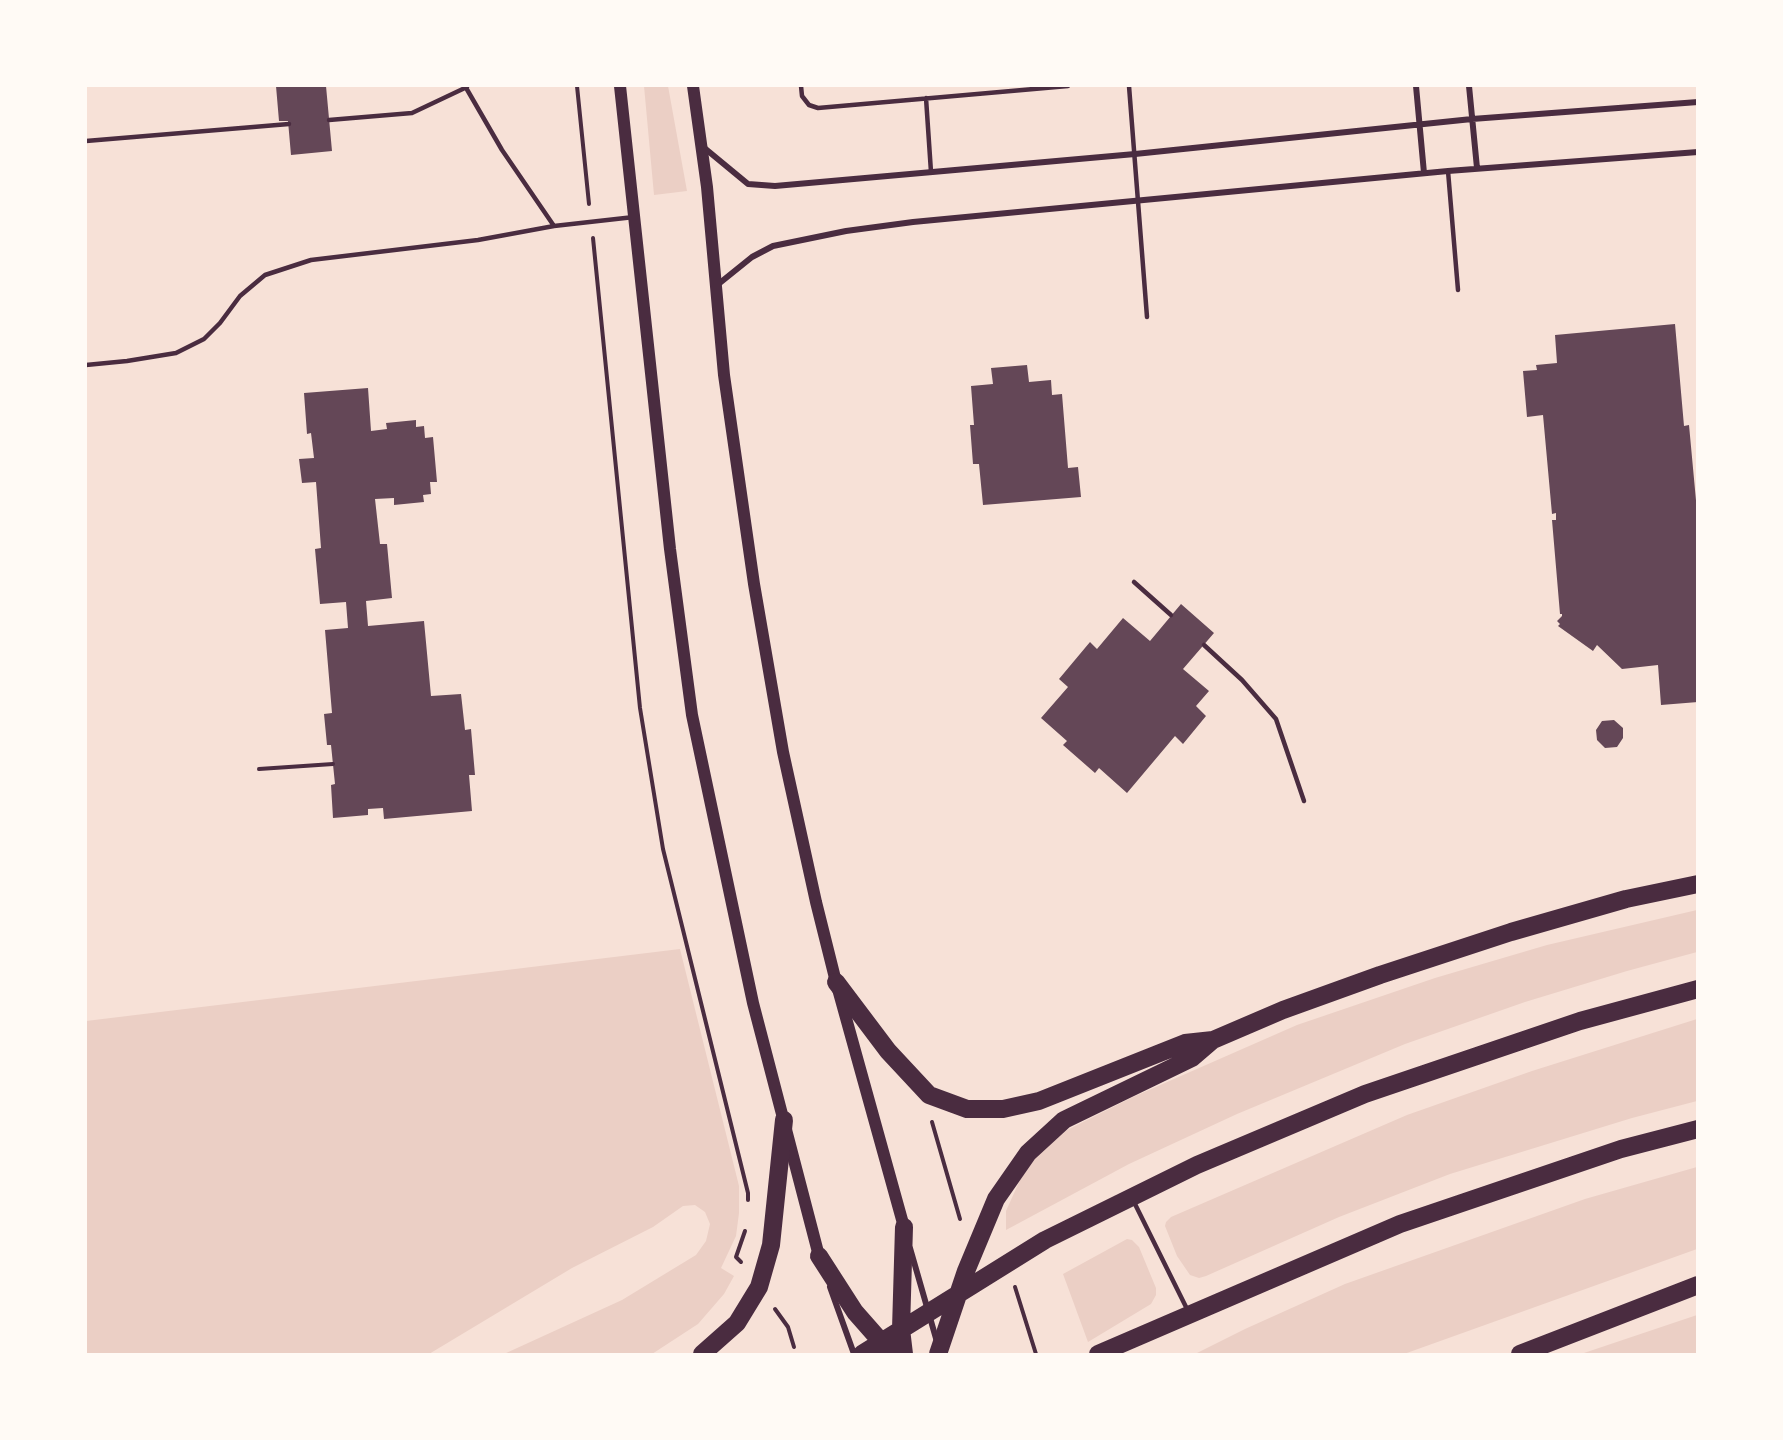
<!DOCTYPE html>
<style>
body{margin:0}
#map{position:relative;width:1783px;height:1440px;overflow:hidden;background:#f7e1d7;font-family:Manrope,sans-serif}
canvas{display:block}
.frame{position:absolute;inset:0;border:87px solid #fffaf5;pointer-events:none}
</style>
<div id="map">
<canvas width="1783" height="1440"></canvas>
<div class="frame"></div>
</div>
<script>
const ctx = document.querySelector('canvas').getContext('2d');
ctx.lineJoin = 'round';
function paint(path, color) {
  ctx.fillStyle = color;
  ctx.fill(path, 'evenodd');
}
function toPath(rows) {
  const path = new Path2D();
  for (const r of rows) {
    path.moveTo(r[0], r[1]);
    for (let i = 2; i < r.length; i += 2) path.lineTo(r[i], r[i + 1]);
  }
  return path;
}
function strokePath(path, color, width, dash) {
  ctx.strokeStyle = color;
  ctx.lineWidth = width;
  ctx.lineCap = dash ? 'butt' : 'round';
  ctx.setLineDash(dash || []);
  ctx.stroke(path);
}
paint(toPath([
 [644,86,668,86,687,191,654,195],
 [1697,910,1697,952,1627,971,1525,1002,1405,1044,1237,1114,1129,1164,1006,1230,1006,1211,1020,1180,1038,1153,1067,1130,1133,1097,1297,1025,1435,978,1547,945],
 [680,949,739,1186,739,1213,736,1236,721,1268,734,1276,724,1294,698,1324,652,1354,504,1354,622,1300,696,1255,706,1241,710,1224,705,1212,695,1205,683,1206,653,1227,572,1268,429,1354,86,1354,86,1021],
 [1697,1019,1697,1101,1632,1118,1450,1174,1339,1217,1206,1276,1199,1278,1190,1275,1177,1256,1165,1226,1166,1222,1171,1217,1407,1115,1532,1071],
 [1697,1167,1697,1249,1404,1354,1195,1354,1245,1329,1345,1284,1585,1199],
 [1127,1239,1132,1240,1139,1247,1156,1288,1156,1295,1151,1304,1088,1342,1063,1274],
 [1697,1315,1697,1354,1581,1354]
]), '#ebcfc5');
paint(toPath([
 [276,86,326,86,332,151,291,155,288,121,279,121],
 [1675,324,1684,426,1689,425,1698,522,1698,702,1661,705,1658,665,1622,669,1597,645,1593,651,1558,626,1560,624,1557,621,1562,616,1562,614,1560,614,1552,520,1556,520,1556,513,1552,514,1543,415,1527,417,1523,371,1537,370,1536,365,1557,363,1555,335],
 [1027,365,1029,382,1051,380,1052,395,1062,394,1068,468,1078,467,1081,497,983,505,979,464,973,464,970,425,974,425,971,386,993,384,991,368],
 [368,388,371,431,387,429,386,423,416,420,416,427,424,426,425,438,433,437,437,482,430,482,431,494,423,495,424,502,394,505,394,498,375,499,380,544,387,544,392,598,366,601,368,626,424,621,431,696,461,694,465,730,471,729,475,775,469,775,472,811,384,819,383,808,368,809,368,815,333,818,331,785,335,784,331,745,327,745,324,714,332,713,325,630,348,628,346,602,320,604,315,549,321,548,316,482,302,483,299,459,314,458,311,433,307,434,304,393],
 [1181,604,1214,633,1183,669,1209,691,1196,706,1206,716,1183,744,1175,736,1127,793,1099,768,1095,773,1063,745,1067,741,1041,718,1068,687,1059,679,1090,642,1097,649,1123,618,1150,641],
 [1614,720,1623,728,1623,738,1617,747,1605,748,1597,740,1596,730,1602,721]
]), '#644757');
strokePath(toPath([
 [577,86,589,204],
 [593,238,640,708,663,849,748,1193,748,1200],
 [259,769,333,764],
 [932,1122,960,1219],
 [741,1262,736,1257,745,1231],
 [1015,1287,1036,1354],
 [775,1309,788,1327,794,1347]
]), '#4a2c40', 4);
strokePath(toPath([
 [465,86,502,150,554,226,634,217],
 [801,86,802,96,809,105,818,108,1068,86],
 [1129,86,1147,317],
 [926,98,931,172],
 [329,120,412,113,467,87],
 [86,141,289,124],
 [1448,171,1458,290],
 [86,365,127,361,176,353,204,339,220,323,240,296,265,275,311,260,478,240,554,226],
 [1134,582,1171,615],
 [1204,645,1242,680,1276,719,1304,801],
 [1133,1200,1188,1311]
]), '#4a2c40', 4.5);
strokePath(toPath([
 [1416,86,1424,173],
 [1469,86,1477,168],
 [702,146,748,184,775,186,1135,154,1472,119,1698,102],
 [716,286,752,257,773,246,846,231,913,222,1448,171,1698,152],
 [910,1248,937,1342],
 [830,1287,854,1354]
]), '#4a2c40', 6);
strokePath(toPath([
 [620,86,670,549,692,715,753,1003,819,1256],
 [693,86,707,187,724,375,754,584,783,752,816,902,836,982,904,1227]
]), '#4a2c40', 12);
strokePath(toPath([
 [836,982,888,1051,929,1095,967,1109,1003,1109,1039,1101,1185,1043,1213,1040],
 [819,1256,855,1312,892,1354],
 [702,1354,737,1323,759,1287,771,1245,784,1120],
 [862,1354,1045,1240,1197,1165,1365,1094,1580,1021,1698,989],
 [904,1354,901,1329,904,1227],
 [938,1354,966,1271,996,1199,1028,1153,1064,1120,1192,1058,1213,1040,1283,1010,1380,975,1511,932,1626,899,1698,884],
 [1098,1354,1400,1224,1621,1149,1698,1129],
 [1520,1354,1698,1285]
]), '#4a2c40', 18);
</script>
